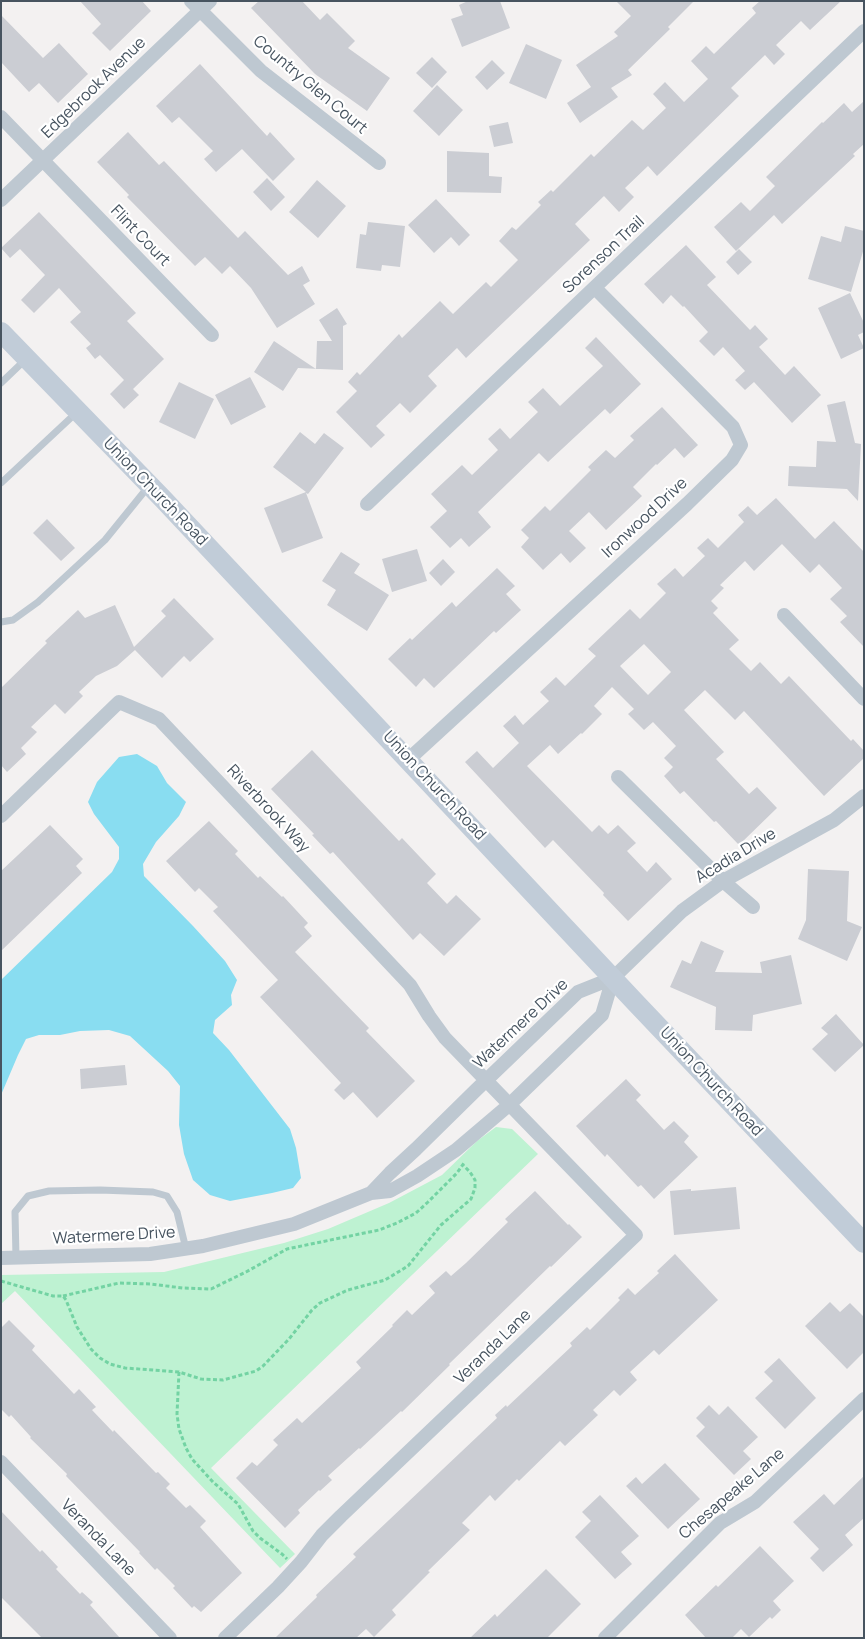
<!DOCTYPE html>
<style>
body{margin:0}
#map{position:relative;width:865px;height:1639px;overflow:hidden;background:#f3f1f1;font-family:Manrope,sans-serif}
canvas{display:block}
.frame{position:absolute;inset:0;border:2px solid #475460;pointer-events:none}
</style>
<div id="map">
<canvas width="865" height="1639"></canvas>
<div class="frame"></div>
</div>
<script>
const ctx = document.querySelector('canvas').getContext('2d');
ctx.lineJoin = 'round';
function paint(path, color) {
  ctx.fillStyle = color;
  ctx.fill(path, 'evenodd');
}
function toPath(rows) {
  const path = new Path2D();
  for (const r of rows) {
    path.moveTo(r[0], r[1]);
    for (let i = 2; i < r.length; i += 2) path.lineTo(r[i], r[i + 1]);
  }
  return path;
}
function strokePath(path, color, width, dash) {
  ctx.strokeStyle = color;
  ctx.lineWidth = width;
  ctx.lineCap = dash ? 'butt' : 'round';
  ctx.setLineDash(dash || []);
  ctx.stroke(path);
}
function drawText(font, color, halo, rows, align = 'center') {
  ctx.font = font + ' Manrope,sans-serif';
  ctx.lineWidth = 4.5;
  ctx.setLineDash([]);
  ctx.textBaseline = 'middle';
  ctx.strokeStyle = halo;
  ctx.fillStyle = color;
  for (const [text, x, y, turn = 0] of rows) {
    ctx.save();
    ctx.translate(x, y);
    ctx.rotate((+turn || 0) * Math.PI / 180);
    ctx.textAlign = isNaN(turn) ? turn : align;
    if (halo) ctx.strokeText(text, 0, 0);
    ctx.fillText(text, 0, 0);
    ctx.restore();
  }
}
paint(toPath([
 [496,1127,512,1129,538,1154,211,1468,295,1554,280,1568,15,1291,1,1304,1,1275,164,1272,284,1243,328,1229,389,1203,442,1175,477,1141]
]), '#bef2d2');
paint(toPath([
 [137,754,157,766,167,783,186,802,179,816,156,842,143,864,144,876,193,926,225,961,237,980,231,995,232,1005,215,1020,213,1033,229,1050,290,1129,296,1148,301,1178,293,1188,272,1193,230,1201,210,1195,193,1180,184,1154,179,1125,180,1086,168,1071,130,1036,109,1030,80,1031,60,1035,39,1035,26,1039,18,1055,1,1095,1,980,112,872,119,859,119,847,94,814,88,802,97,782,119,757]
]), '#89ddf1');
paint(toPath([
 [80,1,142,1,151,11,110,51,92,33,101,24],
 [259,1,302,1,320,20,327,13,355,41,348,48,390,78,367,111,315,74,251,8],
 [468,1,500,1,510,28,462,47,451,19,463,15,459,5],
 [616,1,694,1,668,27,670,29,628,70,632,75,611,88,618,97,580,123,567,103,591,87,576,65,618,36,614,32,631,16],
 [760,1,841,1,810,30,801,21,776,45,785,54,774,65,765,55,731,88,739,96,657,176,648,166,625,188,634,197,619,212,604,196,575,224,590,240,466,358,457,348,428,376,437,386,410,413,400,403,376,426,385,435,371,448,336,412,357,391,348,382,357,372,360,375,399,334,402,338,440,301,453,314,486,282,491,287,518,260,499,241,512,227,516,230,541,205,538,202,551,190,553,192,591,154,594,157,632,120,643,130,666,108,653,94,665,82,684,102,708,79,691,61,706,46,714,54,756,13,752,8],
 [1,15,43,58,59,43,88,74,58,103,39,83,29,92,1,62],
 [526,44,562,60,546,99,509,83],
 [432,57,447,72,432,88,416,73],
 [492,60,505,73,487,90,475,77],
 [200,64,267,136,270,132,295,159,273,181,242,149,216,172,204,159,213,151,179,117,172,123,156,106],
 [437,85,463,110,439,136,413,111],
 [864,101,864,144,853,154,855,156,782,224,774,215,736,251,714,227,741,202,750,211,775,186,766,177,822,122,823,123,844,103,852,112],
 [508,122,513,143,494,147,489,126],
 [128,132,159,165,164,161,238,238,245,231,288,275,302,266,310,281,303,285,315,304,277,328,251,288,230,266,222,274,205,257,195,266,127,197,129,195,97,162],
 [447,151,489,153,489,176,502,177,501,193,447,192],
 [267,178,285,197,271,211,253,192],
 [317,180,346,206,318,238,289,212],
 [436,199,470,235,459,246,451,237,434,253,408,225],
 [39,212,136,313,127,321,164,359,133,389,139,395,124,409,110,394,124,380,100,355,95,359,86,348,91,344,70,322,81,312,59,288,34,313,21,300,45,275,20,249,10,258,1,248],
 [368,222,405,226,400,267,382,265,381,271,356,268,360,234,366,235],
 [845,226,864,231,864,248,851,292,808,279,821,236,841,242],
 [686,245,716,277,707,285,750,330,755,325,768,339,759,347,785,375,794,366,821,395,792,423,754,382,745,390,735,380,745,371,723,347,714,356,699,341,708,332,684,306,683,307,671,295,663,304,644,284],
 [739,249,752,262,738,275,726,262],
 [850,293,864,323,864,332,858,335,864,348,841,359,818,308],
 [337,308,347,324,343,326,343,370,298,368,283,391,254,372,274,341,316,369,317,341,332,341,319,320],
 [596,337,641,384,610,414,605,409,548,462,539,453,478,512,491,527,469,547,461,538,450,548,430,527,447,511,431,494,462,465,472,475,498,450,488,439,500,428,510,439,538,412,528,402,543,388,560,406,577,390,603,366,585,348],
 [250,377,266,407,231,425,215,395],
 [179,382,214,399,195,439,159,422],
 [845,401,855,443,861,444,858,501,847,489,788,486,789,466,816,467,817,441,836,442,827,405],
 [662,407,698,445,684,458,675,448,657,465,656,464,633,487,642,496,606,530,589,512,569,531,586,548,570,563,561,553,543,570,521,547,529,538,521,530,545,506,550,511,591,470,588,467,606,450,615,458,634,440,630,436],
 [300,432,315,444,324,433,344,448,308,494,306,493,323,538,282,553,264,508,306,492,273,467],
 [776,498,815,539,834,521,864,552,864,647,840,622,847,616,830,599,842,588,819,564,810,573,782,544,754,571,745,561,720,585,724,588,711,601,718,608,713,613,739,640,729,649,751,671,760,662,781,684,789,676,851,741,853,739,864,751,864,758,824,796,744,711,735,720,705,690,684,710,724,752,716,759,749,794,757,787,777,808,739,845,716,821,714,822,684,791,680,794,664,776,673,767,664,758,676,746,653,722,644,730,628,714,634,709,612,687,594,706,602,714,582,734,581,733,558,754,550,745,527,766,592,832,599,825,608,834,618,825,636,843,627,851,647,872,656,862,672,879,628,921,603,895,604,893,553,840,545,848,465,762,477,751,493,768,519,743,503,726,515,715,523,725,549,701,540,692,556,677,565,686,596,656,588,649,630,609,640,619,666,593,657,584,675,568,683,577,705,556,697,548,708,538,718,548,744,522,738,515,748,506,757,515],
 [644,644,671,672,648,695,620,666],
 [47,519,75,548,61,561,33,533],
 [417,549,427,581,392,592,382,559],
 [341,552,360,564,354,573,389,595,367,631,327,605,336,590,322,581],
 [443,559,455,572,441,586,429,573],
 [497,568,515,586,506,594,521,610,496,633,494,631,434,688,424,678,416,687,388,659,410,638,412,640,452,602,456,607],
 [174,598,214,639,190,662,184,656,162,678,135,650,117,666,96,676,79,692,83,696,65,714,55,704,31,727,37,732,21,748,26,754,7,772,1,765,1,688,47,643,45,641,78,610,85,618,115,605,134,647,166,616,161,611],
 [312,750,399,841,402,838,436,874,427,883,447,904,456,895,481,919,444,956,420,933,413,940,333,852,330,854,312,835,314,834,271,789],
 [209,821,238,851,235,854,258,878,260,876,282,897,283,896,308,923,304,927,312,936,295,952,369,1028,366,1031,415,1081,377,1118,353,1092,344,1100,334,1090,341,1083,260,997,278,980,213,911,218,907,199,888,195,892,166,861],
 [50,825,83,859,76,866,82,873,1,951,1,871],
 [808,869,849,871,847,921,862,927,847,961,798,939,806,920],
 [701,941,724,951,715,972,762,973,760,962,791,955,802,1004,753,1015,752,1031,715,1030,716,1007,670,987,682,960,691,964],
 [836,1014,864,1045,835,1072,812,1049,828,1034,821,1028],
 [125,1065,127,1085,81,1089,80,1069],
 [626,1079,641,1095,636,1100,664,1130,674,1121,689,1136,684,1142,698,1157,654,1199,641,1185,638,1187,607,1154,605,1157,576,1126],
 [736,1187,740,1229,674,1235,670,1191,691,1189,691,1191],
 [535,1191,568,1225,569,1224,582,1237,551,1267,550,1266,449,1364,450,1365,402,1412,401,1411,360,1449,359,1448,328,1476,332,1480,320,1491,319,1490,298,1510,300,1513,285,1528,236,1478,252,1462,257,1466,278,1445,273,1440,297,1418,302,1423,361,1368,356,1362,393,1326,392,1325,407,1310,412,1315,435,1293,429,1286,446,1271,451,1276,466,1263,508,1222,505,1219],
 [675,1254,718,1300,659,1355,654,1350,630,1372,637,1380,620,1396,614,1390,593,1410,598,1415,565,1446,560,1441,519,1481,517,1479,495,1501,490,1495,462,1523,470,1530,428,1571,430,1572,392,1610,396,1615,374,1637,366,1629,356,1638,275,1638,317,1597,316,1595,356,1557,353,1554,497,1418,495,1415,506,1405,507,1407,572,1346,570,1343,587,1327,590,1330,620,1300,618,1298,628,1288,635,1295,659,1273,657,1271],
 [830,1302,840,1312,850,1303,864,1317,864,1352,847,1369,805,1326],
 [9,1320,35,1346,32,1350,74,1394,79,1389,96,1407,92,1410,113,1432,114,1430,156,1473,158,1472,170,1484,166,1488,186,1508,190,1505,206,1521,200,1527,242,1573,201,1612,194,1606,192,1608,173,1588,175,1586,157,1568,155,1570,139,1553,140,1552,66,1476,67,1474,30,1438,31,1437,11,1415,9,1417,1,1409,1,1328],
 [779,1358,816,1398,785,1429,755,1398,773,1381,764,1372],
 [709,1405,719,1415,728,1406,758,1437,743,1451,751,1459,734,1475,696,1436,705,1427,696,1418],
 [665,1463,700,1499,668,1529,626,1486,636,1477,642,1484],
 [864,1476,864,1518,845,1535,853,1545,823,1572,810,1558,819,1549,793,1522,824,1494,834,1505],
 [600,1495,639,1536,621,1552,632,1564,615,1579,575,1537,591,1521,582,1512],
 [1,1511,40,1552,42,1550,58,1567,56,1569,80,1594,82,1592,93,1602,90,1605,120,1638,42,1638,1,1597],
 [760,1546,794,1581,773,1601,781,1610,772,1619,770,1617,749,1637,741,1629,732,1638,706,1638,685,1615,716,1585,718,1587],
 [546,1569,581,1604,547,1638,470,1638,495,1614,497,1617]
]), '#cbcdd3');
strokePath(toPath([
 [1,1281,53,1296,63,1296,66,1300,77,1327,91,1349,100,1358,110,1364,125,1368,179,1372,201,1379,223,1380,256,1371,263,1366,289,1339,312,1310,320,1303,348,1290,385,1280,408,1266,441,1225,471,1199,475,1188,475,1180,470,1172,463,1165],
 [63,1296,119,1283,150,1284,183,1288,211,1289,246,1272,287,1249,379,1230,397,1223,416,1213,428,1202,457,1173,464,1163],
 [179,1372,177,1414,179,1429,186,1448,192,1459,213,1482,238,1504,253,1531,260,1538,282,1554,287,1559]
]), '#73d3a3', 3, [4, 2.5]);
strokePath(toPath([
 [1,383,25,360],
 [1,483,76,413],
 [1,622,13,620,38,602,105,540,148,487],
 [16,1258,15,1212,28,1196,49,1191,100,1190,153,1192,167,1196,177,1212,186,1249]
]), '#bec8d1', 7);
strokePath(toPath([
 [191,1,261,71,379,163],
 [1,117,212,335],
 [1,200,210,1],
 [367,504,864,31],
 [784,615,864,699],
 [409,759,687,504,732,460,741,445,733,427,595,288],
 [618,777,723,881,753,907],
 [1,816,119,702,159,719,410,985,429,1016,445,1038,636,1235,341,1516,322,1535,301,1562,278,1587,225,1638],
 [371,1193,390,1173,416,1149,476,1090,578,992,613,978,682,911,723,881,834,820,864,796],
 [1,1258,150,1254,203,1246,294,1224,371,1193,390,1191,417,1176,456,1150,509,1105,602,1015,613,978],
 [1,1462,170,1638],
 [605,1638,720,1523,755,1502,864,1399]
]), '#bec8d1', 14);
strokePath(toPath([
 [1,332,163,499,635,1002,864,1243]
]), '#c1ccd8', 20);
drawText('16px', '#475460', '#fff', [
 ["Country Glen Court",310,85,40],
 ["Edgebrook Avenue",94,88,-44],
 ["Flint Court",140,236,46],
 ["Sorenson Trail",604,255,-43],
 ["Union Church Road",155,492,46],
 ["Ironwood Drive",645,518,-43],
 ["Union Church Road",434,786,47],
 ["Riverbrook Way",268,809,47],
 ["Acadia Drive",736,856,-31],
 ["Watermere Drive",521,1024,-43],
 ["Union Church Road",711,1082,47],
 ["Watermere Drive",114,1236,-3],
 ["Veranda Lane",493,1347,-44],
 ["Chesapeake Lane",732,1494,-40],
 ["Veranda Lane",98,1538,46]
]);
</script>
